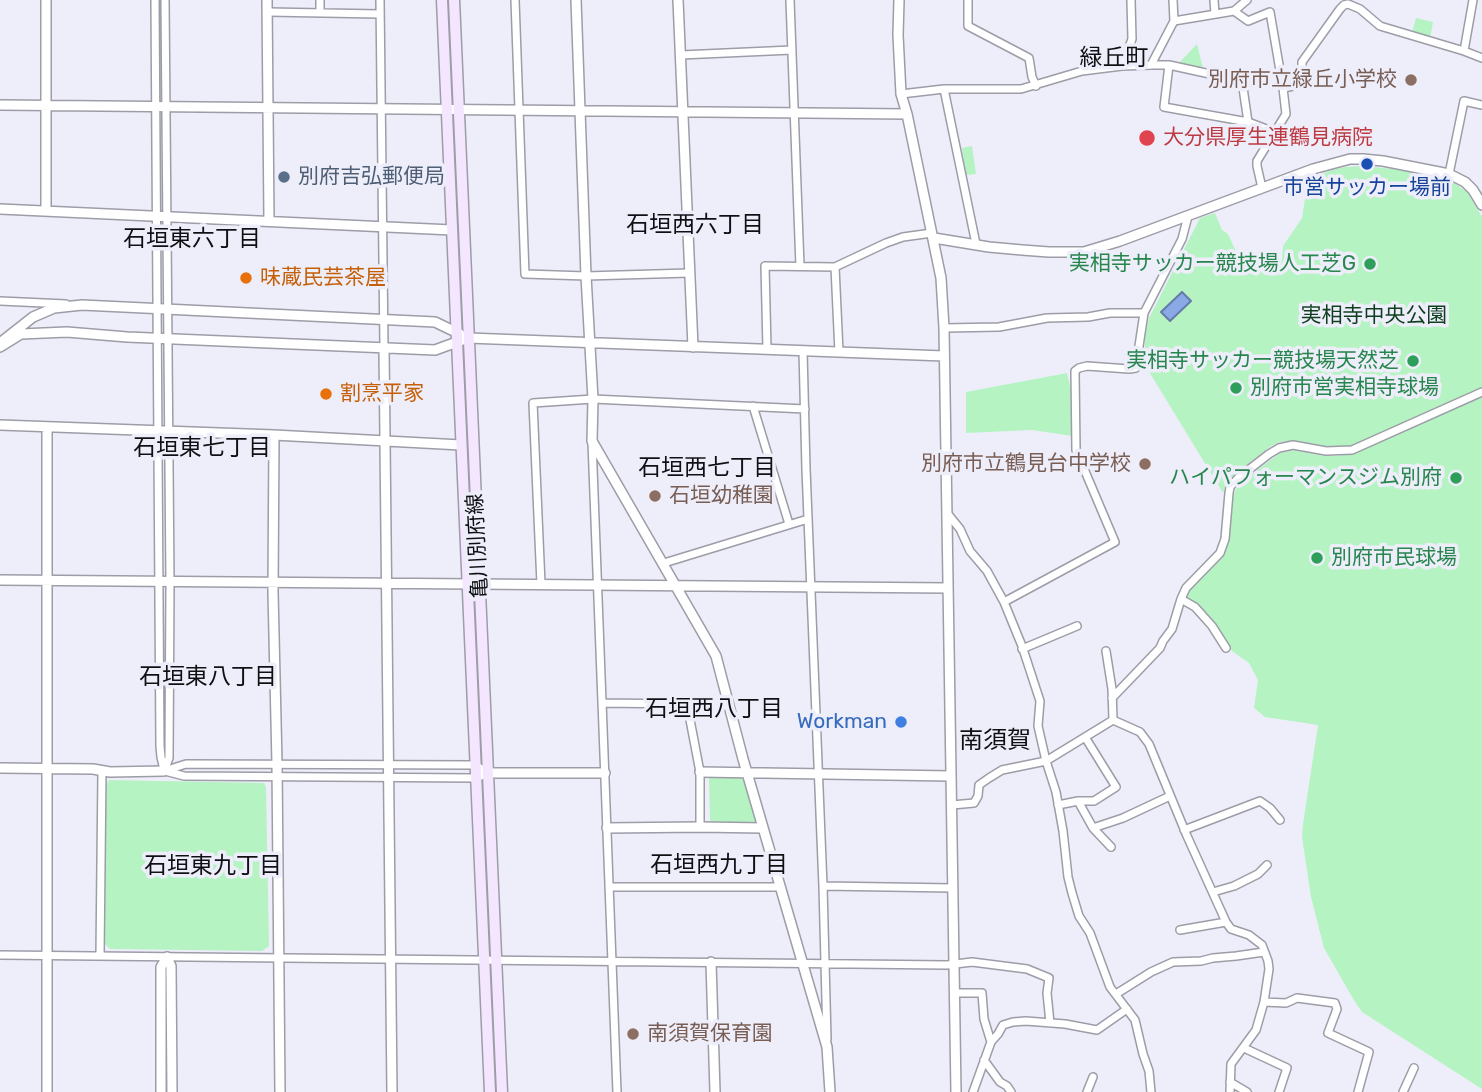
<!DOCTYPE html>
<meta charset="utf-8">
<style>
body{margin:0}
canvas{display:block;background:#eeeefa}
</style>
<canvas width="1482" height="1092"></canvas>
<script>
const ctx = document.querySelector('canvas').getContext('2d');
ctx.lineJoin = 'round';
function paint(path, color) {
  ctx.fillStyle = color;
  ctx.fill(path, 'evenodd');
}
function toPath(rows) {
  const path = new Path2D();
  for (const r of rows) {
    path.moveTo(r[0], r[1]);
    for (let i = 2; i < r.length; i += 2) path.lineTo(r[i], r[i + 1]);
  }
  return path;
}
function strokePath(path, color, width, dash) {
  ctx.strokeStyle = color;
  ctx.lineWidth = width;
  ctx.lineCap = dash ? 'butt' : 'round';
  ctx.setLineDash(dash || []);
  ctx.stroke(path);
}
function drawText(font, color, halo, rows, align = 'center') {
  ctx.font = font + ' Rubik,"Noto Sans JP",sans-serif';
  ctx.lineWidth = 7;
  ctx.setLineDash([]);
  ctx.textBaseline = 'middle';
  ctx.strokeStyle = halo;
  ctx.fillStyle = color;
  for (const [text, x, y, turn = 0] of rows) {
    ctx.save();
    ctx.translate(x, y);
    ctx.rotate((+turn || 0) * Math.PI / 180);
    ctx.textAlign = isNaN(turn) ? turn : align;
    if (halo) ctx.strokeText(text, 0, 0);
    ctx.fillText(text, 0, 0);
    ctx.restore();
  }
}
paint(toPath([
 [1416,18,1433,22,1430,38,1412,33],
 [1197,44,1203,68,1179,63],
 [972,146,976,174,966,175,962,148],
 [1364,166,1403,170,1443,178,1456,184,1468,193,1482,217,1482,387,1351,446,1320,446,1293,441,1279,442,1271,446,1234,475,1225,486,1223,493,1145,365,1145,332,1149,318,1200,218,1215,213,1222,230,1228,234,1245,271,1276,262,1282,260,1283,246,1302,218,1305,199,1301,182,1332,170,1345,167],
 [1067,373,1072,395,1073,436,1032,430,966,433,966,392],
 [1482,396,1482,1089,1362,1012,1355,1002,1324,948,1311,897,1302,837,1303,824,1318,725,1265,717,1254,708,1258,680,1249,663,1232,651,1214,626,1185,598,1190,590,1219,561,1225,552,1229,539,1232,499,1236,489,1241,482,1280,453,1293,450,1324,456,1337,456,1354,453],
 [709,777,744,778,756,824,710,821],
 [109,780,264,783,266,787,269,946,262,951,110,949,105,944,106,785]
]), '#b5f3c2');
const water = toPath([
 [1182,292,1191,301,1170,321,1161,312,1182,292]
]);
paint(water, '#8aa9e7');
strokePath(water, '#657ba8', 2);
const minor = toPath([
 [155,0,160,746,161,757,164,770],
 [320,0,320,12],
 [380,0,384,348],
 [515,0,525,274,586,276,689,273],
 [790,0,800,266],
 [968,0,968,26,1029,58,1032,77,1036,86],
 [1173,0,1174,21],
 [1214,0,1215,14],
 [1234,11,1248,21,1270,12,1283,88,1286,114,1257,161,1257,166,1262,188],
 [268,12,380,14],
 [1464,51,1473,0],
 [681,55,792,50],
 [1151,65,1174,21,1234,11,1247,0],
 [1169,65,1164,107,1248,122,1274,132],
 [1122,66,1132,39,1131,0],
 [1283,88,1304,84,1302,75,1302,62,1340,9,1344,5,1348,4,1360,9,1380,26,1464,51,1482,58],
 [944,89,976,244],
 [901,94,944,89,1021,89,1082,71,1122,66,1151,65,1169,65,1242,81,1248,122],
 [1449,174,1464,101,1482,105],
 [835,267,886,243,903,237,932,233],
 [0,301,66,304],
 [944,328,999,327,1047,318,1088,317,1110,313,1144,313],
 [767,349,765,266,835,267,839,352],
 [803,351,806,469,823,886,827,1039],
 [753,406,789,524],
 [592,442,617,1092],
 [947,513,960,529,970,551,987,571,1004,602,1022,646,1040,701,1038,726,1046,761,1056,792,1063,831,1068,877,1072,893,1079,916,1090,933,1110,987,1135,1020,1143,1054,1149,1071,1151,1092],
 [664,563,808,519],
 [541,584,533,403,593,399,805,409],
 [1181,599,1195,607,1212,626,1226,648],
 [1004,602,1115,542,1076,450,1075,371,1079,368,1087,366,1129,369,1136,368,1139,363,1139,346,1144,313,1182,239,1188,216],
 [1022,649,1077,626],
 [1112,698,1160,648,1163,641,1172,629,1181,599,1186,588,1220,553,1225,539,1229,493,1230,487,1238,478,1269,454,1279,448,1293,445,1326,451,1352,450,1482,392],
 [602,703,687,704,700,772,700,827],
 [1113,720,1140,732,1149,744,1187,836,1226,922,1231,929,1249,935,1262,945,1268,961,1269,969,1264,1002,1256,1030,1231,1064,1230,1092],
 [164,771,169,758,170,581,165,0],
 [164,771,186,764,475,765,488,773],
 [165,771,184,776,476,778,488,773],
 [1078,801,1093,828,1123,818,1170,796],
 [952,805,974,803,978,796,979,785,989,778,1002,770,1046,761,1113,720,1112,689,1106,651],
 [1058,805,1078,801,1094,801,1116,787,1085,737],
 [1093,828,1111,847],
 [1184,830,1260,801,1270,808,1280,820],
 [823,886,953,888],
 [609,887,780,887],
 [1213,892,1234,886,1258,874,1267,865],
 [1180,930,1226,922],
 [0,955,947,965,972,962,1027,969,1049,978,1047,993,1050,1023],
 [100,956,102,771],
 [954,993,982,993,984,1019,991,1042],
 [1116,994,1151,972,1173,962,1201,961,1213,958,1236,956,1264,952],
 [1264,1002,1286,1003,1297,998,1335,1003,1337,1009,1328,1033,1369,1052,1358,1092],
 [1244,1048,1287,1068,1279,1092],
 [984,1060,1000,1082,1007,1086,1011,1092],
 [1230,1082,1247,1092],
 [973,1092,991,1042,998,1034,1003,1025,1013,1022,1026,1021,1065,1024,1097,1030,1127,1009],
 [1087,1092,1093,1077],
 [1403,1092,1414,1068]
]);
const tertiary = toPath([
 [46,0,46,211],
 [267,0,269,221],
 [576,0,586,276,593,399,592,441,716,656,743,759,827,1047,830,1092],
 [678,0,693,347],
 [899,0,898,35,901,94,907,114,941,278,944,328,956,1092],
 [0,105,907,114],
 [0,209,452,230],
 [934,238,989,247,1022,250,1049,252,1084,252,1120,241,1313,169,1350,159,1363,159,1383,161,1449,174,1465,182,1473,190,1482,205],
 [0,343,33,317,54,308,82,305,435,322,460,334],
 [0,347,21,334,67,332,127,337,435,350,468,338,944,356],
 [384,348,392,1092],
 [0,425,274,435,461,445],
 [47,427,47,1092],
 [274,435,273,592,277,764,280,1092],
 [0,580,948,588],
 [0,768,93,769,110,772,164,771],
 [700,772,951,776],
 [488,773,605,773],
 [607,828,700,827,763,828],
 [167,957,171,966,172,1092],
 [711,962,715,1092],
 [161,1092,161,967,167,957]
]);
const secondary = toPath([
 [442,0,490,1092],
 [454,0,502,1092]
]);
strokePath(minor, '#9c9da7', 10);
strokePath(tertiary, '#9c9da7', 12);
strokePath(secondary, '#9c9da7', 13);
strokePath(minor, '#fff', 7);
strokePath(tertiary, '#fff', 9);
strokePath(secondary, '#f4e6ff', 10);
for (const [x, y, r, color] of [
 [1411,80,7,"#8d6e63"],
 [1147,138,9,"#e0444e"],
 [1367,164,7,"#1a4fb4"],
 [284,177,7,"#5c6f8a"],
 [1370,264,7,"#2e9e5b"],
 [246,278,7,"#e8710a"],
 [1413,361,7,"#2e9e5b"],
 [1236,388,7,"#2e9e5b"],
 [326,394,7,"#e8710a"],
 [1145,464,7,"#8d6e63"],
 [1456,478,7,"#2e9e5b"],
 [655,496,7,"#8d6e63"],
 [1317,558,7,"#2e9e5b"],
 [901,722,7,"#3f7fe0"],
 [633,1034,7,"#8d6e63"]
]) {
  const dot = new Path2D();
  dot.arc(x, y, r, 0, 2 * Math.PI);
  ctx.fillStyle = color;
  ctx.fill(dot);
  strokePath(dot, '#eeeefa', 2.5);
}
drawText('21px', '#785e54', '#eeeefa', [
 ["別府市立緑丘小学校",1397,80],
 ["別府市立鶴見台中学校",1131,464],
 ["石垣幼稚園",669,496,"left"],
 ["南須賀保育園",647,1034,"left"]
], 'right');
drawText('21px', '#be3a42', '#eeeefa', [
 ["大分県厚生連鶴見病院",1163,138]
], 'left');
drawText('21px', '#4e5e75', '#eeeefa', [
 ["別府吉弘郵便局",298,177]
], 'left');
drawText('21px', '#164399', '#eeeefa', [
 ["市営サッカー場前",1367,188]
]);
drawText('21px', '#27864d', '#eeeefa', [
 ["実相寺サッカー競技場人工芝G",1356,264],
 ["実相寺サッカー競技場天然芝",1399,361],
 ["別府市営実相寺球場",1250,388,"left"],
 ["ハイパフォーマンスジム別府",1442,478],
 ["別府市民球場",1331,558,"left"]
], 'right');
drawText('21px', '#c56008', '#eeeefa', [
 ["味蔵民芸茶屋",260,278],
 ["割烹平家",340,394]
], 'left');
drawText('21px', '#0e3e1e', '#eeeefa', [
 ["実相寺中央公園",1374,316]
]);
drawText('21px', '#101014', '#eeeefa', [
 ["亀川別府線",478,546,-93]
]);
drawText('21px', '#366cbe', '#eeeefa', [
 ["Workman",887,722]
], 'right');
drawText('23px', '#101014', '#eeeefa', [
 ["緑丘町",1114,58],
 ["石垣西六丁目",695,225],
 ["石垣東六丁目",192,239],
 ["石垣東七丁目",202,448],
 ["石垣西七丁目",707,468],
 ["石垣東八丁目",208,677],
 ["石垣西八丁目",714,709],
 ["石垣西九丁目",719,865],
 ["石垣東九丁目",213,866]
]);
drawText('24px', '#101014', '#eeeefa', [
 ["南須賀",995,741]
]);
</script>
